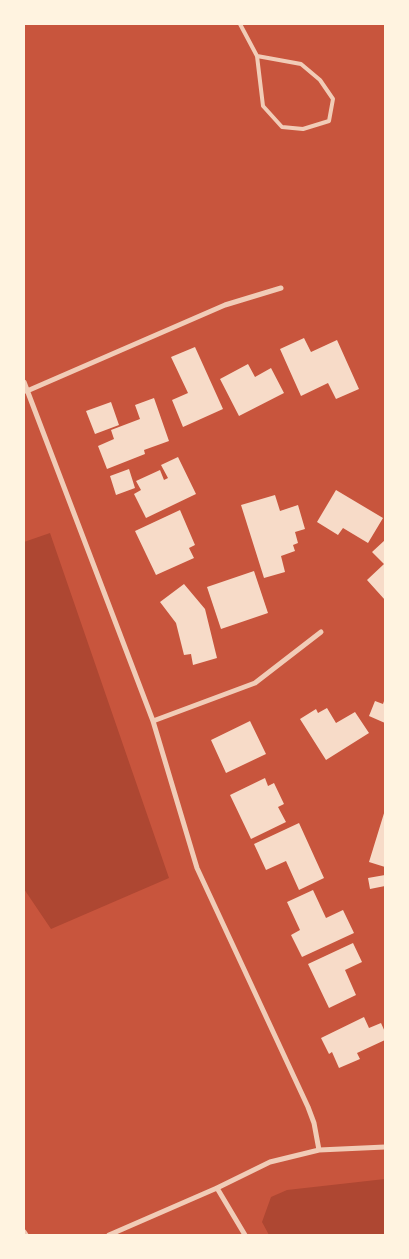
<!DOCTYPE html>
<style>
body{margin:0}
#map{position:relative;width:409px;height:1259px;overflow:hidden;background:#c8553d;font-family:Karla,sans-serif}
canvas{display:block}
.frame{position:absolute;inset:0;border:25px solid #fff3e0;pointer-events:none}
</style>
<div id="map">
<canvas width="409" height="1259"></canvas>
<div class="frame"></div>
</div>
<script>
const ctx = document.querySelector('canvas').getContext('2d');
ctx.lineJoin = 'round';
function paint(path, color) {
  ctx.fillStyle = color;
  ctx.fill(path, 'evenodd');
}
function toPath(rows) {
  const path = new Path2D();
  for (const r of rows) {
    path.moveTo(r[0], r[1]);
    for (let i = 2; i < r.length; i += 2) path.lineTo(r[i], r[i + 1]);
  }
  return path;
}
function strokePath(path, color, width, dash) {
  ctx.strokeStyle = color;
  ctx.lineWidth = width;
  ctx.lineCap = dash ? 'butt' : 'round';
  ctx.setLineDash(dash || []);
  ctx.stroke(path);
}
paint(toPath([
 [50,533,169,878,51,929,24,889,24,542],
 [385,1179,385,1235,269,1235,262,1222,271,1197,287,1190]
]), '#ae4732');
paint(toPath([
 [304,338,311,352,337,340,359,389,336,399,328,383,301,396,280,349],
 [195,347,223,409,183,427,172,400,188,393,171,357],
 [248,364,255,377,271,368,284,393,239,416,220,379],
 [154,398,169,441,144,450,145,454,107,469,98,446,114,439,111,430,140,419,135,405],
 [111,402,119,425,95,434,86,411],
 [178,457,196,494,146,518,134,494,141,490,136,481,160,470,164,480,168,478,161,465],
 [129,469,135,488,116,495,110,476],
 [336,490,383,518,368,543,343,528,338,535,317,522],
 [275,495,280,511,298,505,305,529,295,532,298,543,293,545,295,551,281,556,285,572,264,578,241,505],
 [180,510,195,545,189,548,194,558,156,575,135,531],
 [385,540,385,600,367,580,384,564,372,552],
 [254,571,268,613,221,629,207,587],
 [184,584,205,609,217,658,193,665,191,654,184,655,176,623,160,602],
 [385,698,385,723,369,716,375,701,383,704],
 [327,708,336,723,355,712,369,733,326,760,300,719,316,709,318,713],
 [250,721,266,754,226,773,211,740],
 [265,778,268,786,274,783,284,804,278,807,286,822,251,839,230,795],
 [385,810,385,867,369,862],
 [299,823,324,878,299,890,286,861,266,870,254,844],
 [385,875,385,886,370,889,368,878],
 [313,890,326,918,343,910,354,933,302,957,291,935,300,930,287,902],
 [353,943,362,962,345,970,356,995,329,1008,308,964],
 [364,1017,369,1028,381,1023,385,1032,385,1040,357,1053,360,1059,339,1068,332,1052,329,1054,321,1038]
]), '#f7dbc8');
strokePath(toPath([
 [240,24,257,56,263,106,282,127,303,129,329,121,333,99,320,80,301,64,257,56]
]), '#f1ccb7', 4);
strokePath(toPath([
 [24,382,153,721,197,868,308,1107,314,1123,319,1150],
 [24,391,27,391,225,305,281,288],
 [153,721,255,683,321,632],
 [217,1188,245,1235],
 [24,1232,26,1235],
 [109,1235,217,1188,270,1162,319,1150,385,1147]
]), '#f1ccb7', 5);
</script>
